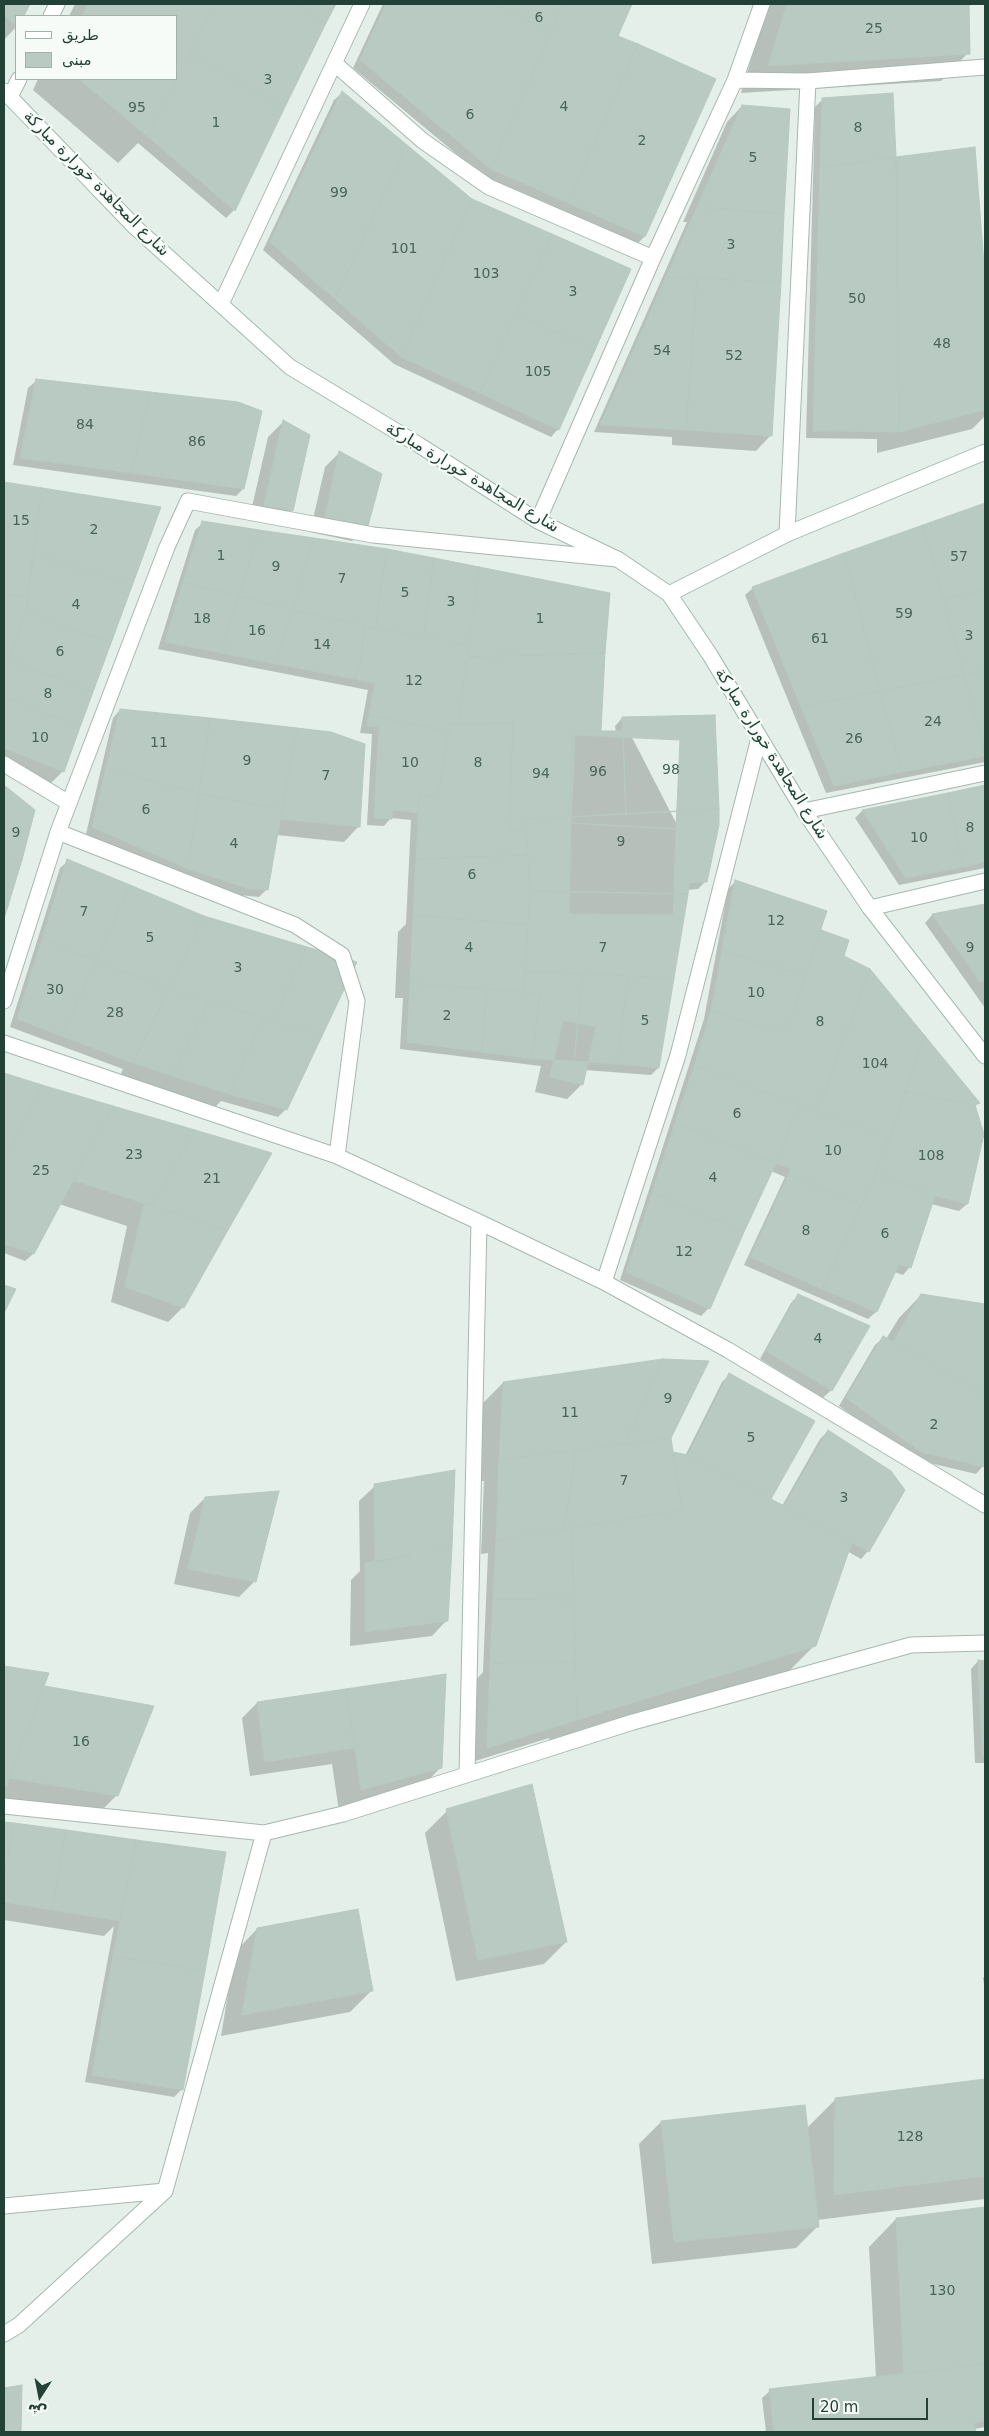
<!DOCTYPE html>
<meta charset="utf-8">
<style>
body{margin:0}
#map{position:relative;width:989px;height:2436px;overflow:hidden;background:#e4efe9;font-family:"DejaVu Sans","Noto Naskh Arabic",sans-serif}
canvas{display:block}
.frame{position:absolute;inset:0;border:5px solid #224237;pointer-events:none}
.legend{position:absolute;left:15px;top:15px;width:162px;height:65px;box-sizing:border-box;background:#f6fbf8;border:1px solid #a1b1ab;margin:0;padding:6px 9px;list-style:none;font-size:15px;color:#224237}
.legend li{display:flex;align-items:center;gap:10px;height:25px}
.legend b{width:25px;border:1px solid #a1b1ab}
.north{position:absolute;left:15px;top:2371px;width:50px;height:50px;-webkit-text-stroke:4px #f6fbf8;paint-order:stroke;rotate:191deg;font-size:14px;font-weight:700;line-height:20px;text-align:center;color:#224237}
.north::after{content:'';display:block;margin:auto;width:18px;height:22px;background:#224237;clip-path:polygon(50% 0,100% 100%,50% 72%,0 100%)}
.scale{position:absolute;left:812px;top:2398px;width:116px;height:22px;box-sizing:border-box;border:2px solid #224237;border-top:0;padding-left:6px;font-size:15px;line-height:18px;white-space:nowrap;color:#224237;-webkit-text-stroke:4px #f6fbf8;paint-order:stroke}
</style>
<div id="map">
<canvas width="989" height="2436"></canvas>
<div class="frame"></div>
<ul class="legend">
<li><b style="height:6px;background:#fff"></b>طريق</li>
<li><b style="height:14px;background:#b9cac2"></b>مبنى</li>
</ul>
<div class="north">ش</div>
<div class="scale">20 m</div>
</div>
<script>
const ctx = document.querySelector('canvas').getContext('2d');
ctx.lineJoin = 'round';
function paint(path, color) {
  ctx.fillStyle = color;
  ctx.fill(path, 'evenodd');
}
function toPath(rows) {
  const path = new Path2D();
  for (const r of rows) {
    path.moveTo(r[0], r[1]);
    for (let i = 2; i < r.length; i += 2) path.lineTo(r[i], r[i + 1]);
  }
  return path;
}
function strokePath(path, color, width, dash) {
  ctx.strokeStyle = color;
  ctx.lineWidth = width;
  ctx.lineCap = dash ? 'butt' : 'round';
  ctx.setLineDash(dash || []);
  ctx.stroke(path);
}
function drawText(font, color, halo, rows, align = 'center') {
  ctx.font = font + ' "DejaVu Sans","Noto Naskh Arabic",sans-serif';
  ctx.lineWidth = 4.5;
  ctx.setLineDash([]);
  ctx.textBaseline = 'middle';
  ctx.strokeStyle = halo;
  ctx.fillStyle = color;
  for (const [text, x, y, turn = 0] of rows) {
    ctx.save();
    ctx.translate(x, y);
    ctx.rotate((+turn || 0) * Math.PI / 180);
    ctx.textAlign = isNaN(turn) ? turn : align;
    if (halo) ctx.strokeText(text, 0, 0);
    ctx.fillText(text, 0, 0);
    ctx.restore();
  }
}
paint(toPath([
 [4,4,29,4,22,16,16,16,16,27,4,40],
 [75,4,334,4,234,210,226,218,138,143,118,163,33,90,38,79,176,79,176,16,69,16],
 [383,4,631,4,616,36,644,237,637,244,483,176,353,68],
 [768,4,971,4,968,7,968,53,941,81,741,93],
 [342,93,471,200,629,270,558,429,551,437,394,364,263,250,334,100],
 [823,99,895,159,974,149,985,294,985,416,972,429,877,453,877,439,806,438,815,107],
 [742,106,771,435,756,451,672,445,672,437,594,432,687,222,683,222,727,122],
 [36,381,243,489,236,496,13,465,28,388],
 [283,422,291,510,276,525,249,520,268,437],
 [340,452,367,525,352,541,310,532,325,467],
 [4,483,159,508,63,771,48,786,4,769],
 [985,504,985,762,826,793,745,595,753,588],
 [203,523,600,733,616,732,615,726,622,718,706,881,698,889,687,890,658,1068,651,1075,585,1070,582,1084,567,1099,535,1092,541,1066,400,1049,403,998,395,998,398,932,406,924,411,820,391,818,384,826,367,825,372,734,360,733,368,690,158,649,195,530],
 [120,710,331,733,359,826,344,842,277,835,267,889,259,897,239,895,180,877,86,834,113,718],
 [4,787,33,810,4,912],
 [985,787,985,868,899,885,855,818,862,811],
 [68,861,204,917,321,1035,286,1109,278,1117,221,1101,213,1109,119,1078,123,1069,10,1027,60,868],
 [735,882,819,931,848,941,843,956,978,1103,974,1107,967,1204,959,1211,931,1204,910,1267,903,1275,894,1272,876,1312,868,1319,744,1265,785,1177,771,1171,709,1308,701,1316,620,1280,704,1019,728,889],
 [985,905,985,1008,925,923,932,915],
 [4,1074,270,1154,183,1307,168,1322,111,1302,127,1226,59,1204,33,1254,25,1261,4,1253],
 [798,1295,831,1390,823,1398,760,1359,791,1303],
 [921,1295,985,1305,985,1457,983,1466,976,1474,913,1459,839,1406,875,1345,883,1338,886,1339,899,1318],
 [729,1375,770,1498,769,1499,782,1506,820,1439,828,1431,868,1551,861,1559,847,1551,815,1645,787,1673,550,1747,549,1738,472,1762,476,1680,483,1672,488,1553,481,1554,484,1481,478,1481,481,1405,503,1383,670,1438,673,1455,685,1456,722,1382],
 [375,1486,447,1620,432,1636,350,1646,351,1580,360,1571,359,1501],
 [205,1498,254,1582,239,1597,174,1584,190,1513],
 [978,1661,985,1662,985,1763,975,1763,971,1669],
 [4,1667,48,1674,43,1687,153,1707,117,1795,95,1817,4,1802],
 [445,1676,441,1767,419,1790,339,1811,332,1764,250,1776,242,1718,257,1703],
 [447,1811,566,1942,544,1964,456,1981,425,1833],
 [4,1824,225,1853,181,2090,174,2097,85,2082,114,1926,104,1936,4,1920],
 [257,1929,372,1990,350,2012,221,2036,235,1952],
 [985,1976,985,1991,983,1978],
 [985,2081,985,2199,817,2220,818,2226,796,2248,652,2264,639,2144,661,2122,807,2128,836,2099],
 [985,2208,985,2427,974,2429,974,2432,766,2432,762,2398,770,2391,876,2378,869,2247,896,2219],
 [21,2386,20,2432,4,2432,4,2390]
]), '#0003');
const building = toPath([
 [4,4,30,4,24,16,16,16,16,26,4,15,4,4],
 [88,4,214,4,176,79,176,16,82,16,88,4],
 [214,4,294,4,326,23,284,109,190,52,214,4],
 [294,4,336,4,326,23,294,4],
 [386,4,492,4,551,31,491,169,360,60,386,4],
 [492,4,563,4,551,31,492,4],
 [563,4,632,4,618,36,638,44,568,203,491,169,563,4],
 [787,4,969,4,970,54,768,66,787,4],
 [638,44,716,79,645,237,568,203,638,44],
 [190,52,284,109,235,211,147,136,190,52],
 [79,79,176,79,147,136,79,79],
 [342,91,407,145,335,299,270,242,342,91],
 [893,93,896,157,820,168,822,98,893,93],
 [742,105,790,109,784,214,697,207,742,105],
 [407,145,472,199,401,357,335,299,407,145],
 [975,147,985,278,985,410,899,432,896,157,975,147],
 [896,157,899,432,813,431,820,168,896,157],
 [472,199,552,234,480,393,401,357,472,199],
 [697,207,784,214,781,282,666,277,697,207],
 [552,234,631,269,595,350,516,314,552,234],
 [666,277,697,278,686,430,600,425,666,277],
 [697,278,781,282,772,436,686,430,697,278],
 [516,314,595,350,559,430,480,393,516,314],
 [36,379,150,392,132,473,20,458,36,379],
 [150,392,238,402,262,411,244,489,132,473,150,392],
 [283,420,310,435,293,511,264,505,283,420],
 [339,451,382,474,368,526,325,517,339,451],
 [4,482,42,488,27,597,4,594,4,482],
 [42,488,161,507,132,586,34,554,42,488],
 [985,503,985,589,944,600,923,525,985,503],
 [202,521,259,530,239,596,183,582,202,521],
 [923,525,964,675,880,691,844,553,923,525],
 [259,530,314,538,292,610,239,596,259,530],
 [314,538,387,549,375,628,292,610,314,538],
 [387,549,434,558,423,637,375,628,387,549],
 [844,553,880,691,801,707,752,587,844,553],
 [34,554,132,586,111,643,26,612,34,554],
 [434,558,479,567,469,645,423,637,434,558],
 [479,567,610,593,605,653,467,657,479,567],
 [183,582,239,596,221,653,165,642,183,582],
 [985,589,985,671,964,675,944,600,985,589],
 [4,594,27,597,26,612,4,673,4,594],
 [239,596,292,610,276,664,221,653,239,596],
 [292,610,365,626,360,663,354,679,276,664,292,610],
 [26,612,111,643,93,692,9,660,26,612],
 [365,626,469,645,458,724,450,724,448,731,369,715,375,683,354,679,360,663,365,626],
 [605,653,601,731,572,731,570,817,525,819,526,830,509,831,513,723,458,724,467,657,605,653],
 [9,660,93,692,80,727,4,697,4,673,9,660],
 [985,671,985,752,964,675,985,671],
 [964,675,985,756,902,772,880,691,964,675],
 [880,691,902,772,834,786,801,707,880,691],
 [4,697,80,727,64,772,4,748,4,697],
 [120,709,210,718,199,794,106,768,120,709],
 [369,715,448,731,438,797,419,795,418,813,393,810,392,819,374,818,379,727,367,726,369,715],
 [715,715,719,809,626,814,622,717,715,715],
 [210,718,297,728,282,809,199,794,210,718],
 [513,723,509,831,526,830,528,855,416,859,419,795,438,797,450,724,513,723],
 [297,728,331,732,365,744,360,827,281,819,297,728],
 [572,731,623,731,626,814,570,817,572,731],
 [575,735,680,740,676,829,571,823,575,735],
 [106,768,199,794,188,869,92,827,106,768],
 [4,785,35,810,22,860,4,856,4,785],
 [985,785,985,862,963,867,948,793,985,785],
 [948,793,963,867,906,878,862,810,948,793],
 [199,794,282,809,268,890,247,888,188,869,199,794],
 [719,809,719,825,707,882,689,883,688,894,530,891,525,819,719,809],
 [571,823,676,829,673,915,569,914,571,823],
 [528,855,530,891,528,925,413,915,416,859,528,855],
 [4,856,22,860,4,919,4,856],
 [67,859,130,885,96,961,42,939,67,859],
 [735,880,827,911,805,976,722,950,735,880],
 [130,885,204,916,169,989,96,961,130,885],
 [530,891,688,894,674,978,525,971,530,891],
 [985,904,985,981,980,982,932,914,985,904],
 [413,915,528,925,523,992,410,983,413,915],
 [204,916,307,947,273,1021,169,989,204,916],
 [821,930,849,940,844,956,870,969,817,1111,694,1066,711,1011,785,1033,821,930],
 [42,939,96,961,62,1036,17,1019,42,939],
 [307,947,357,962,322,1036,273,1021,307,947],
 [722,950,805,976,785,1033,711,1011,722,950],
 [96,961,169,989,133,1063,62,1036,96,961],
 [870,969,925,1036,889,1139,817,1111,870,969],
 [525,971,583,974,574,1061,532,1059,540,994,523,992,525,971],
 [583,974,628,976,617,1064,574,1061,583,974],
 [628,976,674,978,659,1068,617,1064,628,976],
 [410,983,487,989,482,1052,407,1042,410,983],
 [169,989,209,1002,172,1076,133,1063,169,989],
 [487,989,540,994,532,1059,482,1052,487,989],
 [209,1002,263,1018,229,1094,172,1076,209,1002],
 [263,1018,322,1036,287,1110,229,1094,263,1018],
 [563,1020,596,1027,583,1085,550,1077,563,1020],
 [925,1036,980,1103,975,1105,905,1092,925,1036],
 [694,1066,799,1105,776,1163,675,1123,694,1066],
 [4,1073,42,1085,4,1161,4,1073],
 [42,1085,113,1106,34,1254,4,1244,4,1161,42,1085],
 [905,1092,975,1105,984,1134,968,1204,935,1196,876,1173,905,1092],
 [799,1105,889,1139,876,1173,861,1205,789,1174,791,1169,776,1163,799,1105],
 [113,1106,195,1130,152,1206,73,1180,113,1106],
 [675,1123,776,1163,744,1232,652,1193,675,1123],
 [195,1130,272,1153,228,1230,152,1206,195,1130],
 [876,1173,935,1196,911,1268,899,1264,877,1312,822,1289,876,1173],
 [789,1174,861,1205,822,1289,750,1257,789,1174],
 [652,1193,744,1232,710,1309,626,1272,652,1193],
 [144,1203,228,1230,184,1308,125,1287,144,1203],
 [4,1285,16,1289,4,1313,4,1285],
 [798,1294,870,1326,832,1391,766,1351,798,1294],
 [921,1294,985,1304,985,1395,893,1342,921,1294],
 [883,1336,985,1395,985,1467,921,1452,846,1398,883,1336],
 [663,1359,625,1444,499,1460,503,1382,663,1359],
 [663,1359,709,1361,671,1438,625,1444,663,1359],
 [729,1373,815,1421,771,1499,688,1455,729,1373],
 [828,1430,891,1471,905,1490,869,1552,784,1506,828,1430],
 [671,1438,682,1510,564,1529,576,1450,671,1438],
 [576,1450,564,1529,496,1540,499,1460,576,1450],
 [673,1452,688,1455,852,1542,816,1646,577,1720,572,1528,682,1510,673,1452],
 [455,1470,452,1546,375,1563,374,1484,455,1470],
 [279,1491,256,1582,188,1569,205,1497,279,1491],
 [572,1528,574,1600,493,1599,496,1540,572,1528],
 [452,1546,448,1621,365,1632,365,1563,452,1546],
 [493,1599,574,1600,575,1662,490,1663,493,1599],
 [978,1660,985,1661,985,1756,982,1756,978,1660],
 [575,1662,577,1720,487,1748,490,1663,575,1662],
 [4,1666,49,1673,7,1785,4,1785,4,1666],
 [446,1674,442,1768,361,1790,346,1689,446,1674],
 [45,1686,154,1706,118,1796,9,1778,45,1686],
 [346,1689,354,1748,265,1762,257,1702,346,1689],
 [532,1784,567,1942,478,1960,446,1809,532,1784],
 [4,1822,14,1823,4,1876,4,1822],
 [14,1823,66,1830,52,1910,4,1902,4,1876,14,1823],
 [66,1830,136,1840,120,1921,52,1910,66,1830],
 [136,1840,226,1852,205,1971,113,1956,136,1840],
 [358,1909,373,1991,242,2015,257,1928,358,1909],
 [113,1956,205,1971,183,2090,92,2075,113,1956],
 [985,2079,985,2176,834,2195,835,2098,985,2079],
 [805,2105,819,2227,674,2242,661,2121,805,2105],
 [985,2207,985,2364,904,2374,896,2218,985,2207],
 [985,2364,985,2421,974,2423,976,2432,774,2432,769,2389,985,2364],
 [22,2385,21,2432,4,2432,4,2388,22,2385]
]);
paint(building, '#b9cac2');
strokePath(building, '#b6c9c0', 1);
const street = toPath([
 [51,16,57,4],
 [334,63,423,141,489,187,653,258],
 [735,80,808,81,985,67],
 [10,97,19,79],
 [221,304,362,4],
 [538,521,653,258,735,80,762,4],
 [787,534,808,81],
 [4,764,69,803],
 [804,811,985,773],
 [58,832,295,925,342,955,357,1001,337,1156],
 [870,908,985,881],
 [4,1001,58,832,167,547,188,501,373,535,617,559],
 [4,1043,337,1156,479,1222,604,1282,728,1350,985,1505],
 [604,1282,678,1055,759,738],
 [467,1774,479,1222],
 [4,1806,264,1833,343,1814,633,1722,911,1645,985,1643],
 [4,2206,165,2191],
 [4,2334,19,2325,165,2191,264,1833]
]);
const secondary = toPath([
 [4,91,135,227,290,367,419,445,538,521,619,560,669,594,710,655,804,811,870,908,985,1056],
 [669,594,787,534,985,452]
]);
strokePath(street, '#a6b8b0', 17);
strokePath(secondary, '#a2bbb1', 17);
strokePath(street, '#fff', 15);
strokePath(secondary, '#fff', 15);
drawText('14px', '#48645a', null, [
 ["6",539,18],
 ["25",874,29],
 ["3",268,80],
 ["4",564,107],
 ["95",137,108],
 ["6",470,115],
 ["1",216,123],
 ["8",858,128],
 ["2",642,141],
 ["5",753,158],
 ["99",339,193],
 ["3",731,245],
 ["101",404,249],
 ["103",486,274],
 ["3",573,292],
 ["50",857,299],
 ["48",942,344],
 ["54",662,351],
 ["52",734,356],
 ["105",538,372],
 ["84",85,425],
 ["86",197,442],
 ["15",21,521],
 ["2",94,530],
 ["1",221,556],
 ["57",959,557],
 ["9",276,567],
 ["7",342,579],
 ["5",405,593],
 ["3",451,602],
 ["4",76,605],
 ["59",904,614],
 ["18",202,619],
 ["1",540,619],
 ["16",257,631],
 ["3",969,636],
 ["61",820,639],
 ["14",322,645],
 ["6",60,652],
 ["12",414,681],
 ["8",48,694],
 ["24",933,722],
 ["10",40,738],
 ["26",854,739],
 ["11",159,743],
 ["9",247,761],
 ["10",410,763],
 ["8",478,763],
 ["98",671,770],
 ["96",598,772],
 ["94",541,774],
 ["7",326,776],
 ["6",146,810],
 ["8",970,828],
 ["9",16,833],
 ["10",919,838],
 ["9",621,842],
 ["4",234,844],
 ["6",472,875],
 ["7",84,912],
 ["12",776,921],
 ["5",150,938],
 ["4",469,948],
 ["7",603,948],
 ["9",970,948],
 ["3",238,968],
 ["30",55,990],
 ["10",756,993],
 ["28",115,1013],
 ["2",447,1016],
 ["5",645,1021],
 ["8",820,1022],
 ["104",875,1064],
 ["6",737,1114],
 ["10",833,1151],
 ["23",134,1155],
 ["108",931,1156],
 ["25",41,1171],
 ["4",713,1178],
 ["21",212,1179],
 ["8",806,1231],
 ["6",885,1234],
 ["12",684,1252],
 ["4",818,1339],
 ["9",668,1399],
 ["11",570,1413],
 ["2",934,1425],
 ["5",751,1438],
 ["7",624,1481],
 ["3",844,1498],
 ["16",81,1742],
 ["128",910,2137],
 ["130",942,2291]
]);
drawText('16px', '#224237', '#f6fbf8', [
 ["شارع المجاهدة خورارة مباركة",96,184,45],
 ["شارع المجاهدة خورارة مباركة",472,478,31],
 ["شارع المجاهدة خورارة مباركة",771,754,58]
]);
</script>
